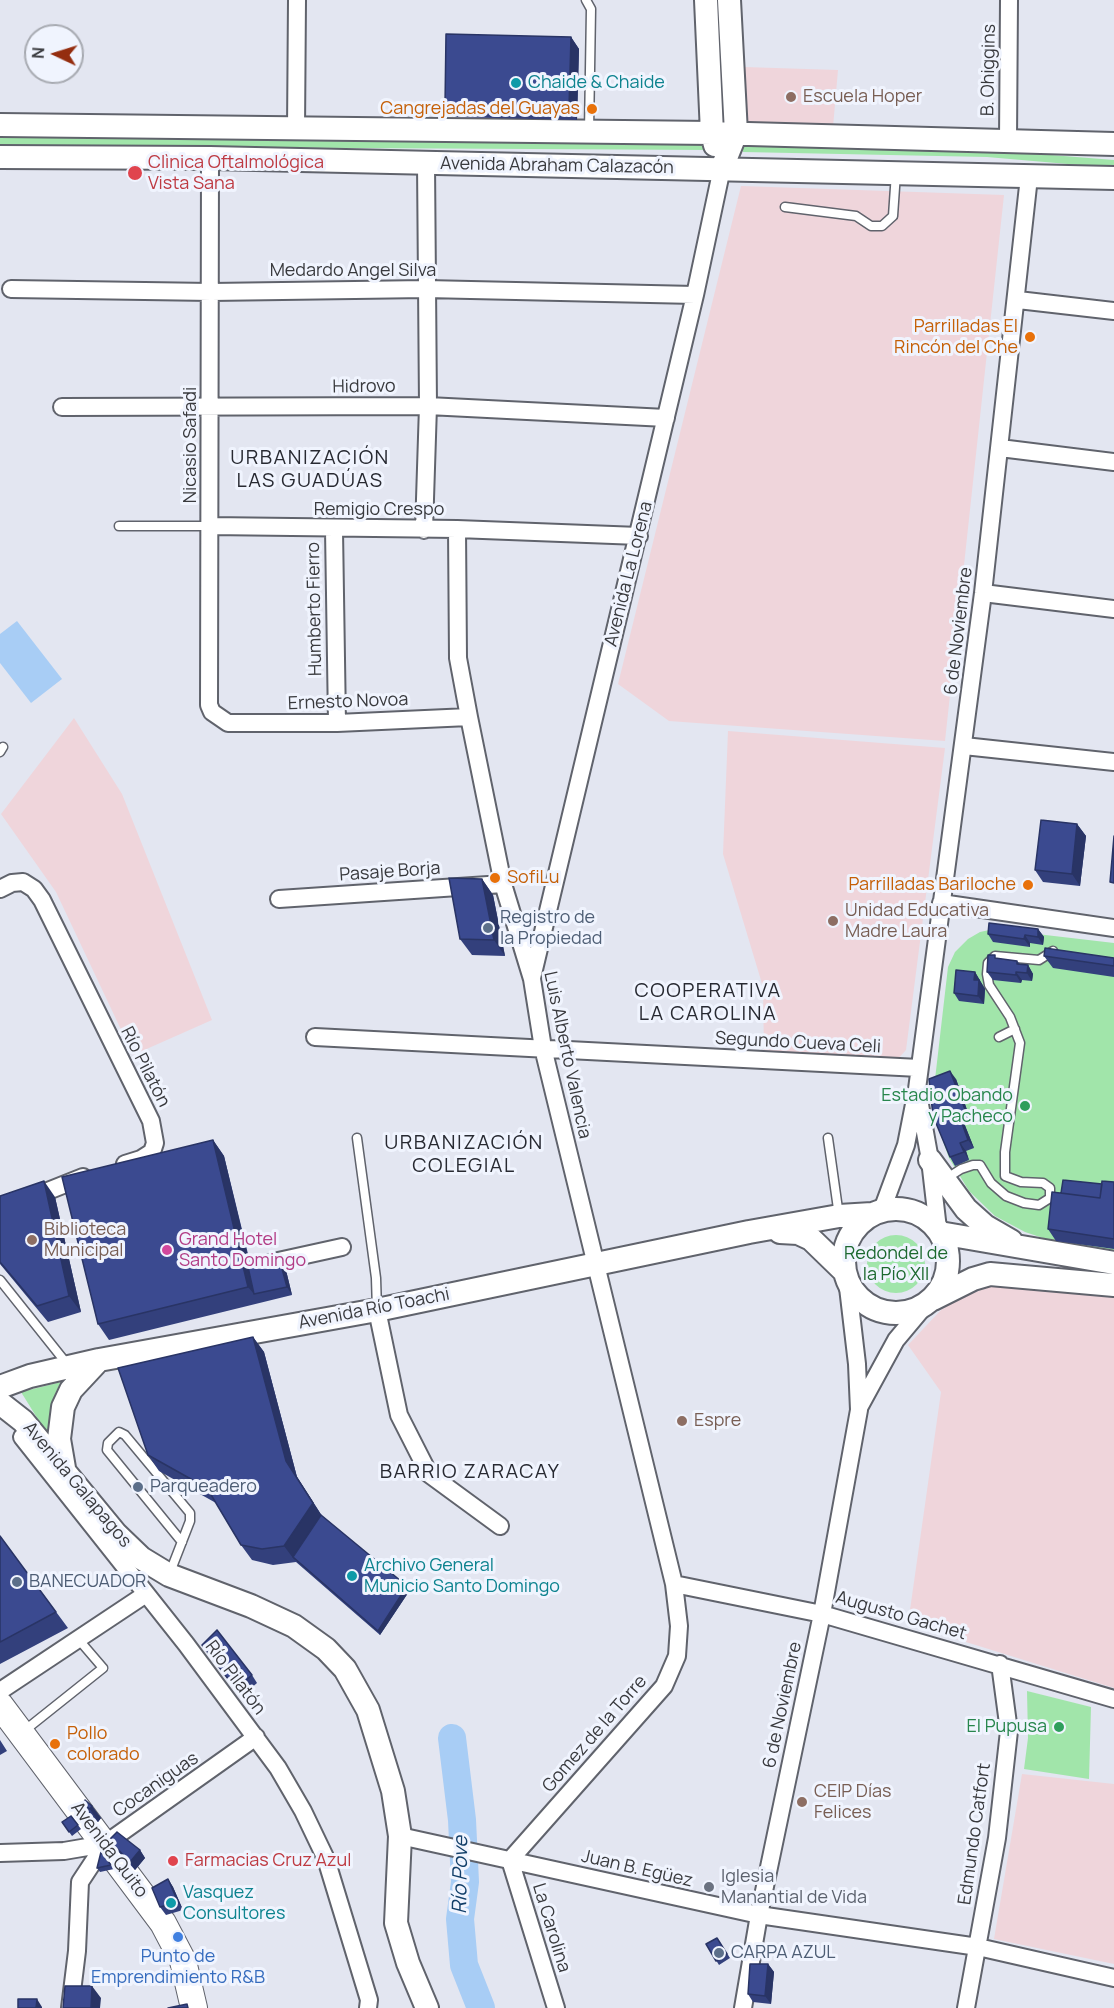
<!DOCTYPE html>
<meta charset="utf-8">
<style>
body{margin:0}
#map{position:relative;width:1114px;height:2008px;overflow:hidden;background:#e3e6f1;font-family:Manrope,sans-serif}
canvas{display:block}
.north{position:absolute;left:24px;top:24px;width:60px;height:60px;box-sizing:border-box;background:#f0f4fe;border:2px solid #a7aab1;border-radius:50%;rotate:274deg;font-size:16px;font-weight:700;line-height:24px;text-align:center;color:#393a3e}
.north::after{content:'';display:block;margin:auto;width:21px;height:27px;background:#942d0f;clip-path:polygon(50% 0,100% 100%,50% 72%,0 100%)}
</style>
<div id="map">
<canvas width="1114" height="2008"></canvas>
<div class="north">N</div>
</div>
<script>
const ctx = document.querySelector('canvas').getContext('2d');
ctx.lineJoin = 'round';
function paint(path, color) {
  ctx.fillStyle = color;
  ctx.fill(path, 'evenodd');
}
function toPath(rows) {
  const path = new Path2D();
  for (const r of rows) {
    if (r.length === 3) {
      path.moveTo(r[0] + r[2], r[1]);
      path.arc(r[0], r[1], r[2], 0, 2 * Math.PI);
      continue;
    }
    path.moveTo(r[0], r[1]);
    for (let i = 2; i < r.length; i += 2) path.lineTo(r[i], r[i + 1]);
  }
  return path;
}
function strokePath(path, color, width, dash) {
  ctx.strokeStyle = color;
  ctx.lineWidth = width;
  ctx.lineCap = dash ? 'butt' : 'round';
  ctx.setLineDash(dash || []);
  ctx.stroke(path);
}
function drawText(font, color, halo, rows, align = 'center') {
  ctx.font = font + ' Manrope,sans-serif';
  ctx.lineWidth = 6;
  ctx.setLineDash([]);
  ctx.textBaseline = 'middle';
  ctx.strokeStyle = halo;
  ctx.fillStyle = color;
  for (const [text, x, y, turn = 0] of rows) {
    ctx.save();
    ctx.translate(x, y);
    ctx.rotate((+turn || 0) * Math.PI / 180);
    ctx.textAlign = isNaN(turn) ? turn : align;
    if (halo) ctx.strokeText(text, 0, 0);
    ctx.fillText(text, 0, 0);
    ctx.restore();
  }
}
paint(toPath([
 [744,67,838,70,833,127,748,124],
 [741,186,1004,195,945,741,669,721,618,684],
 [74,718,122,794,212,1020,133,1055,56,892,1,814],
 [728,731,945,748,906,1050,895,1062,764,1055,763,987,723,854],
 [1006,1280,1114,1290,1114,1688,908,1624,941,1392,908,1345,941,1310,958,1299],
 [1022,1774,1114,1784,1114,1964,994,1939]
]), '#efd5db');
paint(toPath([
 [0,136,296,140,708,143,708,150,0,146],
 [743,144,988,150,1114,160,1114,168,987,157,743,152],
 [994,929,1114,943,1114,1251,1055,1242,1025,1232,995,1216,969,1191,949,1158,937,1125,934,1088,948,967,955,952,968,939,980,932],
 [896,1264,29],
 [61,1382,55,1394,51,1415,54,1445,21,1392],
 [1027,1691,1091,1707,1089,1779,1024,1769,1028,1738]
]), '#a1e5aa');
paint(toPath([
 [17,621,62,679,31,703,0,663,0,634]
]), '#a8cdf5');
strokePath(toPath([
 [452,1738,462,1820,465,1882,460,1919,464,1965,481,2008]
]), '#a8cdf5', 28);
const lane = toPath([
 [586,0,591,9,589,131],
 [785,207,856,216,871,226,882,226,893,216,896,173],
 [119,526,210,526],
 [0,752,3,747],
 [999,1037,1015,1029],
 [357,1138,376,1278,377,1310],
 [828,1138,839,1216],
 [944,1180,961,1169,973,1165,980,1165,991,1183,1006,1196,1024,1203,1039,1205,1050,1198,1050,1188,1043,1183,1021,1182,1005,1176,1005,1152,1020,1043,1010,1017,989,985,987,974,988,963,995,956,1039,960,1053,951],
 [0,1280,67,1364],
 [169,1575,190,1521,190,1513,125,1435,119,1432,108,1443,107,1450,182,1542],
 [24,1731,103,1668,79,1640]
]);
const street = toPath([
 [296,130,297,0],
 [1008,140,1009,0],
 [210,158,209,705,212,712,228,723,337,723,469,717],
 [11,289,211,292,426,289,695,295],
 [1018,300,1114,311],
 [62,407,428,406,666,418],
 [1000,448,1114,462],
 [210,526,457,529,639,536],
 [457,529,458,658,469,717,503,884,532,979,543,1048,674,1584,679,1626,677,1656,664,1686,510,1860],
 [334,530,337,723],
 [424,530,428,406,426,163],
 [983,593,1114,609],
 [964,746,1114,762],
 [0,889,12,883,23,882,34,889,42,900,151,1121,155,1143,152,1152,141,1159,125,1164],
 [279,899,503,884],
 [941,903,1114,928],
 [532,978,695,295,722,168],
 [315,1037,919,1068],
 [919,1099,930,1160,938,1229],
 [0,1210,83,1177],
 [882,1210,906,1145,917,1089,983,593,1029,177],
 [260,1265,342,1247],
 [377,1310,399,1415,429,1474,500,1526],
 [860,1406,896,1340,927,1303],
 [22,1437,186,1644,278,1768,303,1811,326,1859,369,2000,368,2008],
 [674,1584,822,1614,1114,1699],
 [0,1691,146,1594],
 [400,1836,759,1915,978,1947,1114,1978],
 [0,1853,64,1851,105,1844,256,1737],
 [510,1860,556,2008],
 [70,2008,77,1951,80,1882,105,1844],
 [743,2008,759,1915,822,1614,859,1410,857,1364,847,1279],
 [966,2008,997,1838,1009,1731,1000,1664]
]);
const secondary = toPath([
 [706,0,712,133,715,145],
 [0,125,712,133,1114,144],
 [0,157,210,158,1114,178],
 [722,168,736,133,729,0],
 [930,1160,966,1209,985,1226,1011,1241],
 [896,1261,52],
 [780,1232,798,1233,811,1239,844,1271],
 [940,1233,1114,1263],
 [933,1299,973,1279,990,1274,1114,1285],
 [0,1387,30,1376,99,1360,377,1310,749,1232,839,1216,872,1214],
 [0,1403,23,1421,116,1534,141,1558,169,1575,251,1606,294,1626,326,1649,345,1669,368,1710,393,1791,400,1836,396,1923,408,1963,427,2008],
 [64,1468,59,1439,63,1407,71,1390,99,1360]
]);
const primary = toPath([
 [0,1705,163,1923,183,1961,194,2008]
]);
strokePath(lane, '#60636c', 11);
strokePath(street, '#60636c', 20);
strokePath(secondary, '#60636c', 26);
strokePath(primary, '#60636c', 28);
strokePath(lane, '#fff', 8);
strokePath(street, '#fff', 16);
strokePath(secondary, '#fff', 22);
strokePath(primary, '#fff', 26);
paint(toPath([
 [571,37,579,49,577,120,453,117,445,105],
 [1077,824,1086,836,1080,886,1043,882,1035,870],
 [482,879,493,895,505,956,472,955,460,939],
 [1038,929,1044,937,1043,945,1030,943,1030,947,993,942,988,934],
 [1044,956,1114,958,1114,977,1053,968],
 [998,959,1017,961,1020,964,1028,965,1033,974,1032,981,1022,980,1021,983,993,980,987,972],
 [975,972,985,989,984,1004,959,1001,954,993],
 [956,1079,971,1121,964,1123,974,1148,966,1151,969,1160,955,1166,950,1157],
 [213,1140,224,1156,249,1258,284,1262,292,1295,109,1340,98,1324],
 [1114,1182,1114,1249,1056,1241,1048,1229,1061,1193],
 [0,1196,55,1197,81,1312,48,1322,0,1264],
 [253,1337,264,1352,297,1477,322,1516,410,1590,380,1635,296,1562,273,1565,252,1560,241,1545,216,1503,159,1471,148,1455],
 [0,1536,68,1628,0,1664],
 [202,1645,252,1675,257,1683,241,1697],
 [0,1740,7,1751,0,1755],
 [83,1804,92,1806,101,1818,98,1822,91,1816],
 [71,1816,81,1829,72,1836,62,1822],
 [109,1840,140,1850,145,1858,135,1870,115,1848],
 [111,1865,114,1869,100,1872,97,1868],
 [168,1879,173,1887,183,1910,166,1915,160,1907],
 [717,1938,730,1958,719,1965,706,1944],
 [768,1964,774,1972,771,2004,753,2002,748,1994]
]), '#33407c');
paint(toPath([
 [571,37,579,49,577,120,569,108],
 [1077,824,1086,836,1080,886,1072,874],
 [482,879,493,895,505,956,494,940],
 [1038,929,1044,937,1043,945,1038,937],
 [1025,935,1030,943,1030,947,1024,939],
 [1028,965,1033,974,1032,981,1027,973],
 [975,972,985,989,984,1004,978,996,974,980],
 [1016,972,1022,980,1021,983,1016,975],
 [950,1071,956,1079,971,1121,966,1112],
 [959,1115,964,1123,974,1148,968,1140],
 [213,1140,224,1156,257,1294,254,1294,248,1287],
 [960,1143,966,1151,969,1160,964,1152],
 [44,1181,55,1197,81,1312,69,1296],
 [278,1254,284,1262,292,1295,287,1287],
 [253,1337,264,1352,297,1477,324,1519,293,1557,296,1562,284,1546,286,1461],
 [407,1586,410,1590,380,1635,378,1631],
 [92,1806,101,1818,98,1822,90,1809],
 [140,1850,145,1858,135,1870,130,1862],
 [168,1879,173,1887,183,1910,178,1902],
 [768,1964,774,1972,771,2004,765,1996],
 [92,1986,101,1998,100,2008,91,2008],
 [37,1999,42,2007,42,2008,36,2008]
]), '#293465');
const building = toPath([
 [446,34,571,37,569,108,445,105,446,34],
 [1041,820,1077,824,1072,874,1035,870,1041,820],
 [1114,836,1114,883,1110,882,1114,836],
 [449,878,482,879,494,940,460,939,449,878],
 [989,923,1038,929,1038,937,1025,935,1024,939,988,934,989,923],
 [1045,948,1114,958,1114,966,1044,956,1045,948],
 [988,955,995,955,995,958,1017,961,1017,964,1028,965,1027,973,1016,972,1016,975,987,972,988,955],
 [956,970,975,972,974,980,979,980,978,996,954,993,956,970],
 [950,1071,966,1112,959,1115,968,1140,960,1143,964,1152,950,1157,933,1116,929,1079,950,1071],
 [213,1140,248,1287,98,1324,62,1177,213,1140],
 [1063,1180,1102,1184,1100,1198,1061,1193,1063,1180],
 [44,1181,69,1296,37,1306,0,1262,0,1196,44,1181],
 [1102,1181,1114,1182,1114,1239,1048,1229,1052,1192,1100,1198,1102,1181],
 [278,1254,287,1287,254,1294,246,1258,278,1254],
 [253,1337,286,1461,313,1503,284,1546,262,1549,241,1545,207,1488,148,1455,118,1368,253,1337],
 [321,1515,407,1586,378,1631,293,1557,321,1515],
 [0,1536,56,1612,0,1642,0,1536],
 [217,1630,252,1675,236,1689,202,1645,217,1630],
 [85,1800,92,1806,90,1809,83,1804,85,1800],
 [71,1816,78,1825,69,1832,62,1822,71,1816],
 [117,1832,140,1850,130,1862,109,1840,117,1832],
 [101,1852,111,1865,97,1868,101,1852],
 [168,1879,178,1902,160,1907,152,1888,168,1879],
 [717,1938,727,1954,716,1961,706,1944,717,1938],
 [750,1964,768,1964,765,1996,748,1994,750,1964],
 [65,1986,92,1986,91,2008,63,2008,65,1986],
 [18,1999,37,1999,36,2008,18,2008,18,1999],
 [187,2004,188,2008,168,2008,187,2004]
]);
paint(building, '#3b4a90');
strokePath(building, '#293465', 1.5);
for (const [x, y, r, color] of [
 [516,83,6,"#0f9aa8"],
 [791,97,6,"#8d6e63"],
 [592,109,6,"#e8710a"],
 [135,173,8,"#e0444e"],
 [1030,337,6,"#e8710a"],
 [495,878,6,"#e8710a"],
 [1028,885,6,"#e8710a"],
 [833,921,6,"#8d6e63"],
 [488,928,6,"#5c6f8a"],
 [1025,1106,6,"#2e9e5b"],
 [32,1240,6,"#8d6e63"],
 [167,1250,6,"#d1479c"],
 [682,1421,6,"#8d6e63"],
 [138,1487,6,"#5c6f8a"],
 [352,1576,6,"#0f9aa8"],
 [17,1582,6,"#5c6f8a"],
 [1059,1727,6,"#2e9e5b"],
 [55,1744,6,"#e8710a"],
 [802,1802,6,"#8d6e63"],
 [173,1861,6,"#e0444e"],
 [709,1887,6,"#6b7280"],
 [171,1903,6,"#0f9aa8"],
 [178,1937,6,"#3f7fe0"],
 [719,1953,6,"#5c6f8a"]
]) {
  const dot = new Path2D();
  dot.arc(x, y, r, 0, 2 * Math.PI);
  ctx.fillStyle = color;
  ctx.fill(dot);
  strokePath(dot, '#f0f4fe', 2);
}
drawText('18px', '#393a3e', '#f0f4fe', [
 ["B. Ohiggins",989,70,-89],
 ["Avenida Abraham Calazacón",557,166,1],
 ["Medardo Angel Silva",353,271],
 ["Hidrovo",364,387,-1],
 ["Nicasio Safadi",191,445,-90],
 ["Remigio Crespo",379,510],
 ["Avenida La Lorena",629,574,-76],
 ["Humberto Fierro",315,609,-91],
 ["6 de Noviembre",959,631,-83],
 ["Ernesto Novoa",348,702,-2],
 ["Pasaje Borja",390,872,-4],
 ["Segundo Cueva Celi",798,1043,3],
 ["Luis Alberto Valencia",567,1055,78],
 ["Río Pilatón",145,1067,63],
 ["Avenida Río Toachi",374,1309,-11],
 ["Avenida Galapagos",77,1485,50],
 ["Augusto Gachet",901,1616,16],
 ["Río Pilatón",235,1678,53],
 ["6 de Noviembre",783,1705,-78],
 ["Gomez de la Torre",595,1734,-49],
 ["Cocaniguas",156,1785,-35],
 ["Edmundo Catfort",975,1834,-82],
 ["Avenida Quito",109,1850,53],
 ["Juan B. Egüez",637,1869,13],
 ["La Carolina",551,1928,73]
]);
drawText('18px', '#0d838f', '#f0f4fe', [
 ["Chaide & Chaide",528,83],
 ["Archivo General",364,1566],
 ["Municio Santo Domingo",364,1587],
 ["Vasquez",183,1893],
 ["Consultores",183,1914]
], 'left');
drawText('18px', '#785e54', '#f0f4fe', [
 ["Escuela Hoper",803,97],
 ["Unidad Educativa",845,911],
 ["Madre Laura",845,932],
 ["Biblioteca",44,1230],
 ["Municipal",44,1251],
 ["Espre",694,1421],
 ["CEIP Días",814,1792],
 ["Felices",814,1813]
], 'left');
drawText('18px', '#c56008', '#f0f4fe', [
 ["Cangrejadas del Guayas",580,109],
 ["Parrilladas El",1018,327],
 ["Rincón del Che",1018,348],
 ["SofiLu",507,878,"left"],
 ["Parrilladas Bariloche",1016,885],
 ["Pollo",67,1734,"left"],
 ["colorado",67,1755,"left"]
], 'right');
drawText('18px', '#be3a42', '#f0f4fe', [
 ["Clìnica Oftalmológica",148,163],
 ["Vista Sana",148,184],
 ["Farmacias Cruz Azul",185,1861]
], 'left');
drawText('18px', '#4e5e75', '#f0f4fe', [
 ["Registro de",500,918],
 ["la Propiedad",500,939],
 ["Parqueadero",150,1487],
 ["BANECUADOR",29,1582],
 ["CARPA AZUL",731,1953]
], 'left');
drawText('18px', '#27864d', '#f0f4fe', [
 ["Estadio Obando",1013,1096],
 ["y Pacheco",1013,1117],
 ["El Pupusa",1047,1727]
], 'right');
drawText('18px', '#b23c85', '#f0f4fe', [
 ["Grand Hotel",179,1240],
 ["Santo Domingo",179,1261]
], 'left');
drawText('18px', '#1c692f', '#f0f4fe', [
 ["Redondel de",896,1254],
 ["la Pío XII",896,1275]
]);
drawText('18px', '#5b616d', '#f0f4fe', [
 ["Iglesia",721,1877],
 ["Manantial de Vida",721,1898]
], 'left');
drawText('18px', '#366cbe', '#f0f4fe', [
 ["Punto de",178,1957],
 ["Emprendimiento R&B",178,1978]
]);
ctx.letterSpacing = '1.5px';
drawText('20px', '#282a32', '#f0f4fe', [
 ["URBANIZACIÓN",310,458],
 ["LAS GUADÚAS",310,481],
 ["COOPERATIVA",708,991],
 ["LA CAROLINA",708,1014],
 ["URBANIZACIÓN",464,1143],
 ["COLEGIAL",464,1166],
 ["BARRIO ZARACAY",470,1472]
]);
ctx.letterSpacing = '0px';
drawText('italic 20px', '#123f69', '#f0f4fe', [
 ["Río Pove",461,1875,-89]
]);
</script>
